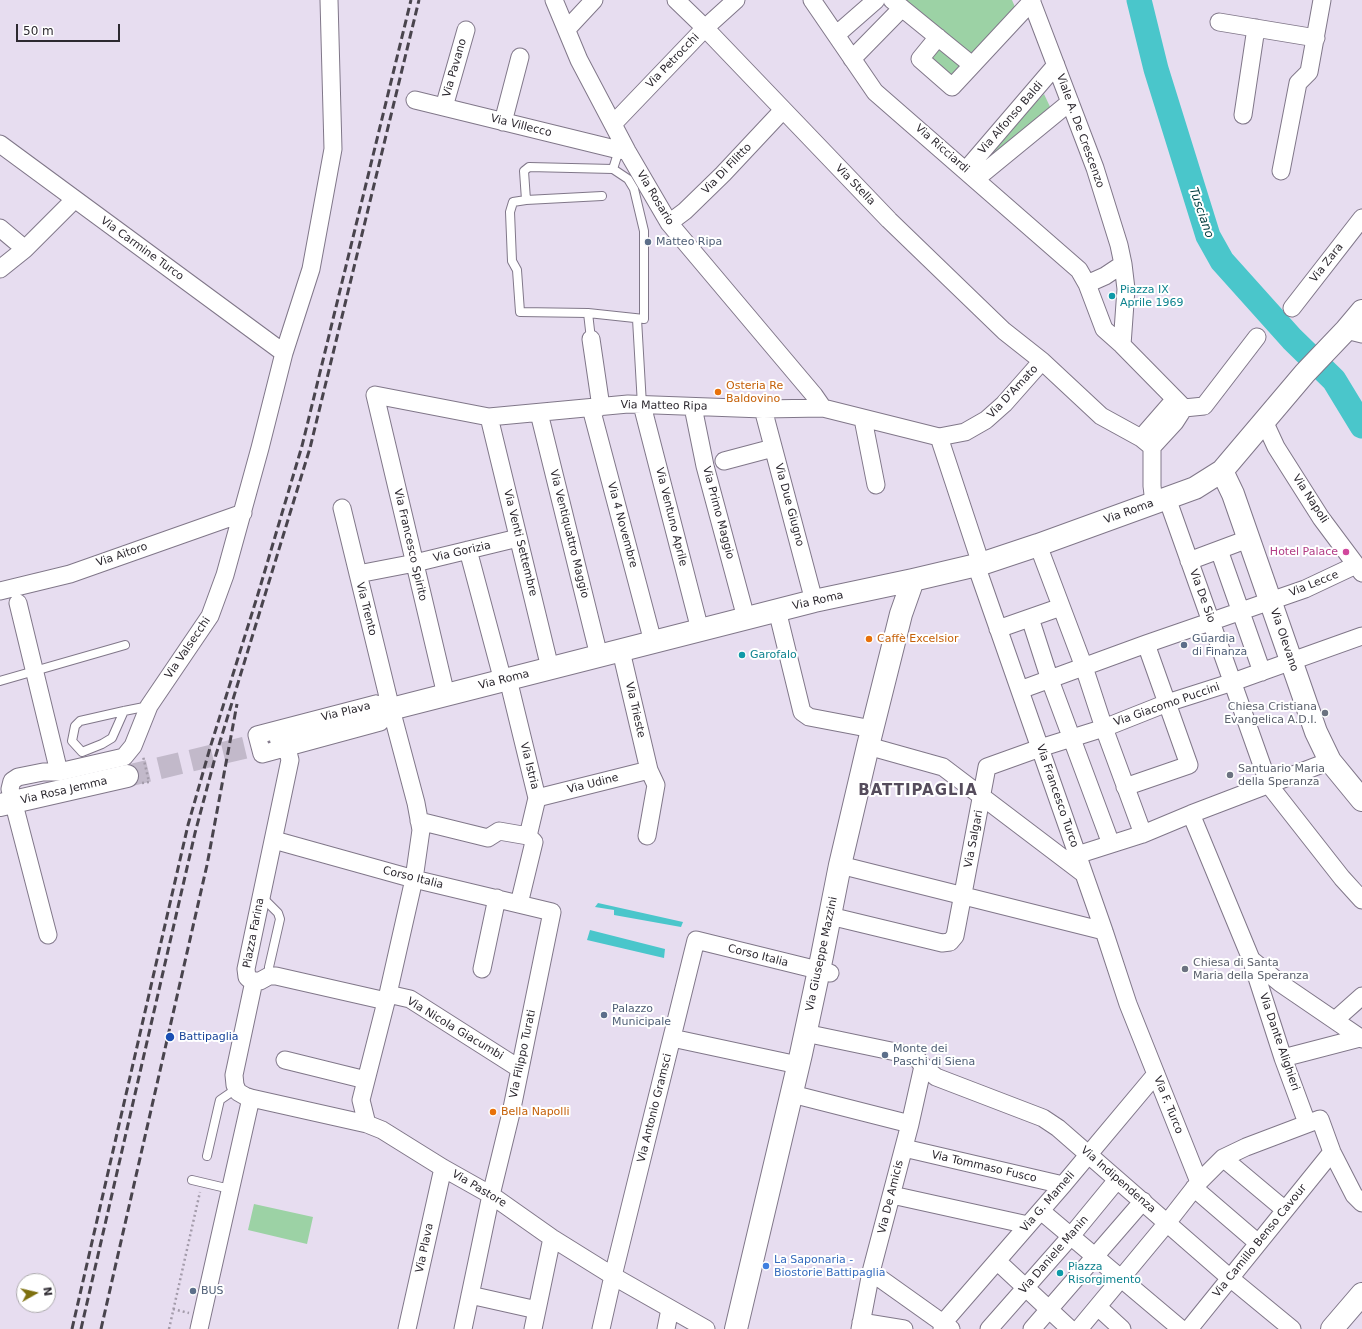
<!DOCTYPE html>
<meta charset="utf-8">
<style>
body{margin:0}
#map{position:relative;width:1362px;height:1329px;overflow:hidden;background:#e7ddf0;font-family:"DejaVu Sans",sans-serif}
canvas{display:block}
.north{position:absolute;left:16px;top:1273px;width:40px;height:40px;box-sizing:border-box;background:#fff;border:1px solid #aba9ac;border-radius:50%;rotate:82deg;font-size:11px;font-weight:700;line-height:16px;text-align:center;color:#2d2930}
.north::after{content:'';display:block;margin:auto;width:14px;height:18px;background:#7e700f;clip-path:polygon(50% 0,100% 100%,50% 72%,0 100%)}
.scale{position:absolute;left:16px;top:24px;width:104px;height:18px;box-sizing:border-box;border:2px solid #2d2930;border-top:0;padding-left:5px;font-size:12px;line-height:14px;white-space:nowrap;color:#2d2930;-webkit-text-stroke:3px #fff;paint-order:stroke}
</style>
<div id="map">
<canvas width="1362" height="1329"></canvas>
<div class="north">N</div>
<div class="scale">50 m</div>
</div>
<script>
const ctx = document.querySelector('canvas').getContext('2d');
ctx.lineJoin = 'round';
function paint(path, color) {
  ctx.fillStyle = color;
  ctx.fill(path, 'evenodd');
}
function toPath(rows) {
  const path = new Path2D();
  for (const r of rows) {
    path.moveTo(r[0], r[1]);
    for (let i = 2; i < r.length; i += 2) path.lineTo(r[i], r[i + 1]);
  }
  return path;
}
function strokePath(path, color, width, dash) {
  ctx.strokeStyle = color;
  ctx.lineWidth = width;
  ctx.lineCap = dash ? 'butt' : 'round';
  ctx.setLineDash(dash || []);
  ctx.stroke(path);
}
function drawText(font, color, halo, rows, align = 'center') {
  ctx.font = font + ' "DejaVu Sans",sans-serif';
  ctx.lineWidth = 4;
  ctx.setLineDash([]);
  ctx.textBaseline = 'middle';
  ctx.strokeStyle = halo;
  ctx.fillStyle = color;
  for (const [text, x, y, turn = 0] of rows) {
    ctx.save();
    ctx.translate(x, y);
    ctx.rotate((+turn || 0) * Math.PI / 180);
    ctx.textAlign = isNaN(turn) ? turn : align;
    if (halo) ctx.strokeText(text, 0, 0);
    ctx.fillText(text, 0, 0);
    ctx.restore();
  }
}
paint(toPath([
 [885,0,1012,0,1015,7,944,85,915,60,931,40],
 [1044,94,1052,111,988,162,983,158],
 [254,1204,313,1217,307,1244,248,1230]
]), '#9cd2a5');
paint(toPath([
 [598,903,683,922,681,927,614,915,614,910,595,907],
 [590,930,665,949,664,958,587,940]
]), '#4ac6cb');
strokePath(toPath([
 [1139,0,1156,69,1208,236,1222,261,1292,339,1334,380,1362,426]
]), '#4ac6cb', 25);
strokePath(toPath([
 [127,776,281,739]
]), '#c2b9ca', 22, [22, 11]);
const lane = toPath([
 [526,200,602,196],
 [588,313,644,319,644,231,634,189,628,179,613,169],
 [637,319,642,405],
 [591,339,588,313,520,312,517,270,512,261,510,212,513,202,526,200,524,171,529,167,613,169,619,150],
 [0,681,125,645],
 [124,711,112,738,102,744,82,752,72,741,75,726,80,721,124,711,149,706],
 [261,896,278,913,280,919,269,967,269,976],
 [207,1156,219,1104,220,1100,236,1089],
 [192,1180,230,1189]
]);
const street = toPath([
 [554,0,579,60,627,151,669,223,814,395,823,408],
 [676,0,705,28,889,220,1004,331,1042,361,1101,416,1141,438,1152,447],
 [812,0,875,92,1079,270,1087,284,1104,329,1122,345,1184,408],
 [892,0,972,65],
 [1031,0,1095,168,1119,245,1123,264,1126,289,1122,345],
 [1219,22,1316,38],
 [567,29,594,0],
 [836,35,876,0],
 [938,37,920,59,952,87,1032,1],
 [852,59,902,8],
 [415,100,619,150,627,151],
 [444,107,466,30],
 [1243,115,1256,28],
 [503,122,520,57],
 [613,124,705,28,736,0],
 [0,144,284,353],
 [966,170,1056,65],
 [1281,171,1298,83,1309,72,1322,0],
 [976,179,1070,102],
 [669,223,685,211,723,174,783,110],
 [0,228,25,249],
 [0,269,25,249,74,200],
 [1087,284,1105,276,1123,264],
 [1292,308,1362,218],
 [1346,330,1362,334],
 [591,339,601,407],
 [642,405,700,630],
 [693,407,705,466,746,618],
 [591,408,653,642],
 [1184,408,1204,406,1257,337],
 [763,409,814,601],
 [539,413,599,656],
 [489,417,550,668],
 [863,419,876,485],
 [1264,421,1276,447,1321,518,1362,573],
 [939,437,981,564],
 [1141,438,1175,399],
 [724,461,773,448],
 [1167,498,1269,785,1342,878,1362,900],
 [1154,503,1152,486,1152,447,1175,422,1184,408],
 [342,508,391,709,416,803,421,830,414,879,388,994,361,1100,367,1124],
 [1038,545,1084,667,1104,728,1143,834],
 [468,550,503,681],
 [1219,550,1262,672],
 [1189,561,1248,539],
 [976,565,1104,931,1128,1004,1199,1182],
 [358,574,415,563,518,538],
 [0,591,70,574,243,513],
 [18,603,59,772],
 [777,610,802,712,809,717,872,729],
 [1030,618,1050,680,1111,844],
 [998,629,1061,607],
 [621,651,649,770,656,785,647,836],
 [1020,690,1146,644,1305,589,1356,565],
 [446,695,375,395,489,417,628,404,763,409,823,408,939,437,965,432,986,420,1004,404,1042,361],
 [376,704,391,709,380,722,262,754,257,735,376,704],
 [868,746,943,767,1084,874],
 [287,748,290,760,246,969,247,977,249,979,254,981,234,1075,235,1085,238,1092,245,1096,251,1098,367,1124,382,1130,443,1168,491,1195,552,1238,613,1276,706,1329],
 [1125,787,1189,765,1146,644],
 [537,798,649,770],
 [1191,814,1251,959,1283,1058,1307,1123],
 [419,821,488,838,499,831,528,836,537,798,508,679],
 [274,840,414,879,552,912,511,1113,491,1195,463,1329],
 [1077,855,1143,834,1191,814,1330,761],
 [840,865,1104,931],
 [519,904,534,842,528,836],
 [830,916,942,943,950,942,955,936,987,767,1040,748,1104,728,1167,703,1233,682,1362,636],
 [48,935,10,789,12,781,18,777,43,772,59,772,124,757,133,746,149,706,210,616,225,575,260,448,284,353,311,269,333,149,329,0],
 [1252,960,1280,983,1362,1039],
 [482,969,497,898],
 [254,981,260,981,269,976,276,976,386,1001],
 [388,994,410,999,520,1069],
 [1335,1020,1362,996],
 [805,1033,915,1056,923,1066,936,1077,1043,1118,1058,1128,1230,1278,1292,1329],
 [672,1038,798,1065],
 [1283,1058,1360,1038],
 [285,1060,366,1080],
 [792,1094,910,1124],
 [904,1148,1063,1185],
 [1223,1158,1285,1210],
 [1194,1188,1258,1243],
 [892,1195,1028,1225],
 [1041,1211,1181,1329],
 [997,1261,1070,1329],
 [871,1272,951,1329],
 [470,1295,537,1310],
 [1098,1307,1122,1329],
 [861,1322,904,1329],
 [199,1329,251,1098],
 [407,1329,443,1168],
 [533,1329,552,1238],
 [601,1329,613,1276,696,940,830,973],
 [666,1329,670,1309],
 [860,1329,871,1272,910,1124,923,1066],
 [942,1329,943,1323,1063,1185,1156,1074],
 [989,1329,1071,1236,1117,1180],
 [1032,1329,1143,1201],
 [1079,1329,1167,1223,1199,1182,1223,1158,1246,1147,1320,1119,1332,1152,1354,1195,1362,1203],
 [1189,1329,1332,1152]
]);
const secondary = toPath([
 [1222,471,1233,494,1316,732,1330,761,1362,800],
 [281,739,391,709,814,601,913,580,981,564,1038,545,1195,488,1222,471,1305,373,1346,330,1362,311],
 [0,805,127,776],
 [736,1329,801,1054,822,956,840,865,868,746,901,614,913,580],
 [1332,1329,1362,1294]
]);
strokePath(lane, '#807789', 10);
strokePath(street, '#807789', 19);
strokePath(secondary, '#807789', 24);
strokePath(toPath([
 [142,783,149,782,143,756],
 [173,1309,189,1313],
 [169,1329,200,1192]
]), '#a39baa', 2.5, [2, 3]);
strokePath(lane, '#fff', 8);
strokePath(street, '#fff', 17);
strokePath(secondary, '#fff', 22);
strokePath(toPath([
 [72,1329,188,825,210,748,258,594,302,446,411,0],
 [81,1329,195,833,215,758,310,448,419,0],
 [101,1329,207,865,237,704]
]), '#49444d', 3, [8, 4]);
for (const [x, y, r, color] of [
 [648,242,4,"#5c6f8a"],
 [1112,296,4,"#0f9aa8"],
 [718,392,4,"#e8710a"],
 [1346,552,4,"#d1479c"],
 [869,639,4,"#e8710a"],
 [1184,645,4,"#5c6f8a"],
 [742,655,4,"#0f9aa8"],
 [1325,713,4,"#6b7280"],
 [1230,775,4,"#6b7280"],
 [1185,969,4,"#6b7280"],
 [604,1015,4,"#5c6f8a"],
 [170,1037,5,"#1a4fb4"],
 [885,1055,4,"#5c6f8a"],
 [493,1112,4,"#e8710a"],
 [766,1266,4,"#3f7fe0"],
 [1060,1273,4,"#0f9aa8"],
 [193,1291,4,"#5c6f8a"]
]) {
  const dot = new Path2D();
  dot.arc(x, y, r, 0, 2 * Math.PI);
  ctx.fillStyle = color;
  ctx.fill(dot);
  strokePath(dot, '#fff', 1.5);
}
drawText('11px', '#2d2930', '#fff', [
 ["Via Petrocchi",673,61,-46],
 ["Via Pavano",455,68,-74],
 ["Via Alfonso Baldi",1011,118,-49],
 ["Via Villecco",521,126,14],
 ["Viale A. De Crescenzo",1080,131,70],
 ["Via Ricciardi",942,149,41],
 ["Via Di Filitto",727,169,-46],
 ["Via Stella",855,185,46],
 ["Via Rosario",655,198,59],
 ["Via Carmine Turco",142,249,36],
 ["Via Zara",1327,263,-52],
 ["Via D'Amato",1013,392,-47],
 ["Via Matteo Ripa",664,406,1],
 ["Via Napoli",1310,499,57],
 ["Via Due Giugno",789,505,75],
 ["Via Roma",1129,512,-20],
 ["Via Primo Maggio",718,513,75],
 ["Via Ventuno Aprile",671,517,76],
 ["Via 4 Novembre",622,525,75],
 ["Via Ventiquattro Maggio",569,534,76],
 ["Via Venti Settembre",520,543,76],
 ["Via Francesco Spirito",410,545,77],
 ["Via Gorizia",462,552,-13],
 ["Via Aitoro",122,555,-19],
 ["Via Lecce",1314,584,-22],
 ["Via De Sio",1202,596,70],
 ["Via Roma",818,601,-13],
 ["Via Trento",366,609,76],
 ["Via Olevano",1284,640,71],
 ["Via Valsecchi",188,648,-56],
 ["Via Roma",504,680,-14],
 ["Via Giacomo Puccini",1167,705,-19],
 ["Via Trieste",635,710,77],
 ["Via Plava",346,712,-14],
 ["Via Istria",529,766,76],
 ["Via Udine",593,784,-14],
 ["Via Rosa Jemma",64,791,-13],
 ["Via Francesco Turco",1057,796,71],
 ["Via Salgari",974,839,-79],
 ["Corso Italia",413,878,14],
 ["Piazza Farina",254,933,-79],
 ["Via Giuseppe Mazzini",822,954,-78],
 ["Corso Italia",758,956,14],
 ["Via Nicola Giacumbi",455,1029,31],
 ["Via Dante Alighieri",1279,1042,71],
 ["Via Filippo Turati",523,1054,-78],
 ["Via F. Turco",1168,1105,68],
 ["Via Antonio Gramsci",655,1108,-76],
 ["Via Tommaso Fusco",984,1167,13],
 ["Via Indipendenza",1118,1180,41],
 ["Via Pastore",479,1189,31],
 ["Via De Amicis",891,1197,-76],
 ["Via G. Mameli",1048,1202,-49],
 ["Via Camillo Benso Cavour",1260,1241,-51],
 ["Via Plava",425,1248,-78],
 ["Via Daniele Manin",1054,1255,-49]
]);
drawText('11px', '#4e5e75', '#fff', [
 ["Matteo Ripa",656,242],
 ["Guardia",1192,639],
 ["di Finanza",1192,652],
 ["Palazzo",612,1009],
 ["Municipale",612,1022],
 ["Monte dei",893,1049],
 ["Paschi di Siena",893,1062],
 ["BUS",201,1291]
], 'left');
drawText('11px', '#0d838f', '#fff', [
 ["Piazza IX",1120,290],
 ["Aprile 1969",1120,303],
 ["Garofalo",750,655],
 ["Piazza",1068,1267],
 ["Risorgimento",1068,1280]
], 'left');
drawText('11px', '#c56008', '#fff', [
 ["Osteria Re",726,386],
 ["Baldovino",726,399],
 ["Caffè Excelsior",877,639],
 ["Bella Napolli",501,1112]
], 'left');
drawText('11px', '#b23c85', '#fff', [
 ["Hotel Palace",1338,552]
], 'right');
drawText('11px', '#5b616d', '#fff', [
 ["Chiesa Cristiana",1317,707,"right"],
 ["Evangelica A.D.I.",1317,720,"right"],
 ["Santuario Maria",1238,769],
 ["della Speranza",1238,782],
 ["Chiesa di Santa",1193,963],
 ["Maria della Speranza",1193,976]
], 'left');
drawText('11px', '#164399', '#fff', [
 ["Battipaglia",179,1037]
], 'left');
drawText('11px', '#366cbe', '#fff', [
 ["La Saponaria -",774,1260],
 ["Biostorie Battipaglia",774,1273]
], 'left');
drawText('italic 12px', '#003c3f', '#fff', [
 ["Tusciano",1201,213,71]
]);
ctx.letterSpacing = '1px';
drawText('bold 15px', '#554c5c', '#fff', [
 ["BATTIPAGLIA",918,791]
]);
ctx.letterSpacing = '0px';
</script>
